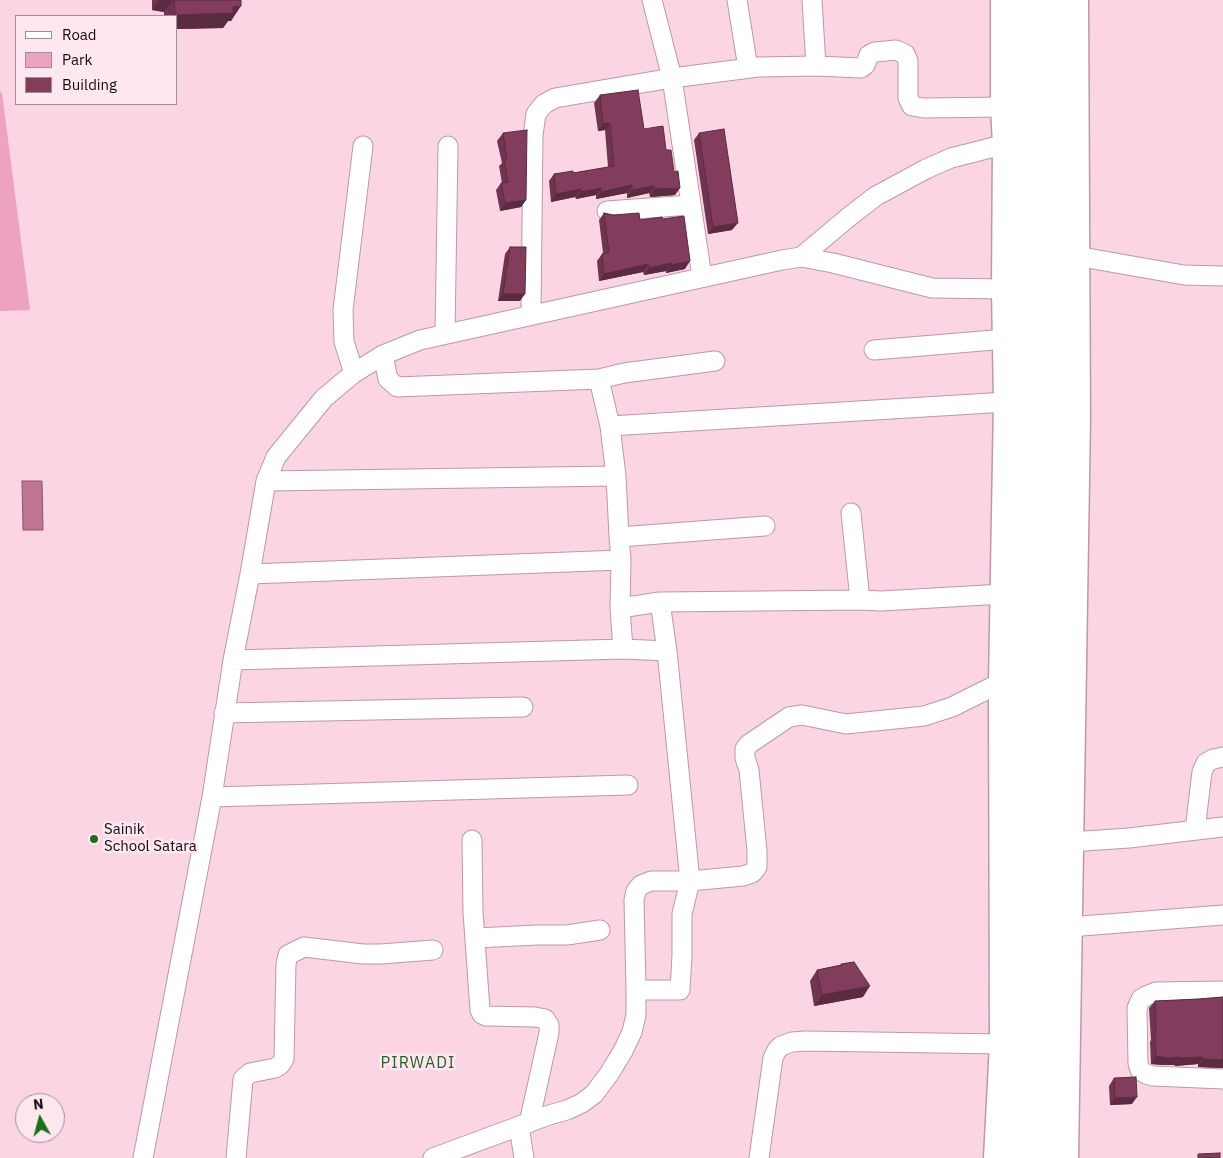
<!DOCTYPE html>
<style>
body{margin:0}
#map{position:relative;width:1223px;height:1158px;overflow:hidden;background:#fcd5e4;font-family:"IBM Plex Sans",sans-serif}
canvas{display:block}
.legend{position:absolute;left:15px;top:15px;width:162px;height:90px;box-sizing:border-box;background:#ffe7f0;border:1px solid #a18e95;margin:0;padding:6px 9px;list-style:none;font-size:15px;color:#14080d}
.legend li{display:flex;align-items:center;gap:10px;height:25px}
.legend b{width:25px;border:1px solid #a18e95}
.north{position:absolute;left:15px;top:1093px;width:50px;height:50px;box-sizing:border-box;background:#ffe7f0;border:1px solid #a18e95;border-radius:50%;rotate:353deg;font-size:14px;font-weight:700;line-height:20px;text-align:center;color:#14080d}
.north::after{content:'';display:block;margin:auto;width:18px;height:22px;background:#1a7019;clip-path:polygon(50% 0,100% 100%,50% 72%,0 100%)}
</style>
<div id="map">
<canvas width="1223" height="1158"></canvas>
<ul class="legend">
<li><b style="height:6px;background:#fff"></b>Road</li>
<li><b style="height:14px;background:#eda2c1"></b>Park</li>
<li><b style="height:14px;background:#823d5d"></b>Building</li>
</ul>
<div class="north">N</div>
</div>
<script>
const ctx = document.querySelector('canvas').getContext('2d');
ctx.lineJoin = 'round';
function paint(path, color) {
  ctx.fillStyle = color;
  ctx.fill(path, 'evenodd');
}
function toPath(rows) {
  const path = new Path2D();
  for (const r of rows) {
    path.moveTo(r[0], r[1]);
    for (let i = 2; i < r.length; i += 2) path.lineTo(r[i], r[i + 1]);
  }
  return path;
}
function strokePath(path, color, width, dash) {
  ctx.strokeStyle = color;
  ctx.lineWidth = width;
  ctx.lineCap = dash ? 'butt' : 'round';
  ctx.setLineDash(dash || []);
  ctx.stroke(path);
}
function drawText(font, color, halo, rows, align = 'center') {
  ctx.font = font + ' "IBM Plex Sans",sans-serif';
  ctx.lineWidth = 5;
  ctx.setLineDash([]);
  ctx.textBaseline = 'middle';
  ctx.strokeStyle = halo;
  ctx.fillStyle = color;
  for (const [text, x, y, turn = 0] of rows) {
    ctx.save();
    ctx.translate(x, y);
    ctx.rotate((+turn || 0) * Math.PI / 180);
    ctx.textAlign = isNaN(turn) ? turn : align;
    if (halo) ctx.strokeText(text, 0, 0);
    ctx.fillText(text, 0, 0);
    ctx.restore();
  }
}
paint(toPath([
 [0,92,2,93,30,310,0,311]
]), '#eda2c1');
const water = toPath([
 [22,481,42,481,43,530,23,530,22,481]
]);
paint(water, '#bf7494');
strokePath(water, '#8c546c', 1);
const minor = toPath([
 [652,0,672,78,702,277],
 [737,0,748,68],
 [812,0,816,66],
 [607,211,691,205],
 [1076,256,1184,275,1223,276],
 [801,257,850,216,876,196,926,169,951,158,1006,144],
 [531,315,533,135,536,114,544,104,555,98,672,78,758,67,816,66,861,68,865,65,869,55,875,52,896,50,905,54,908,61,908,98,912,106,924,108,1004,107],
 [445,334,448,146],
 [874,350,1006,339],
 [383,355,388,379,397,387,599,379,610,426,616,476,619,537,621,560,620,608,623,649,667,651],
 [354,373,344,342,343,310,363,146],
 [599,379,624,373,715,361],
 [610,426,1007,402],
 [266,481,616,476],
 [851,513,860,600],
 [619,537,765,526],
 [250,574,621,560],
 [620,608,660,602,860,600,881,601,1003,594],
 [233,660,623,649],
 [224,713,523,707],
 [212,797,628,785],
 [1195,830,1202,772,1206,763,1213,759,1223,757],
 [472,840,473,912,480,1010,482,1014,486,1016,535,1017,545,1019,549,1025,549,1033,529,1123],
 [1070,842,1129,838,1223,827],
 [1069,927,1223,915],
 [476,938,537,935,567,935,600,930],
 [636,990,680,990,682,955,682,914,690,881,743,876,752,873,757,867,757,851,749,770,745,758,745,749,749,744,789,717,802,715,846,724,924,716,952,707,1002,682],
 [1223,991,1156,992,1146,996,1141,999,1137,1008,1138,1063,1140,1070,1146,1074,1153,1076,1223,1079],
 [519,1126,524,1158],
 [143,1158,212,797,233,660,250,574,266,481,276,457,324,398,354,373,383,355,420,340,782,260,801,257,833,263,932,288,1005,289],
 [236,1158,243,1079,250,1073,275,1068,280,1065,284,1059,286,964,288,955,304,947,363,954,381,954,433,950],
 [433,1158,549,1115,567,1110,582,1103,594,1094,609,1074,623,1051,632,1032,636,1015,636,990,634,900,636,891,641,885,651,881,690,881,667,651,660,602],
 [759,1158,773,1058,777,1050,781,1046,792,1042,805,1041,1003,1044]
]);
const highway = toPath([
 [997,1158,1003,1044,1002,682,1007,402,1005,289,1006,144,1004,107,1004,0],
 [1022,1158,1030,417,1027,0],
 [1046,1158,1053,418,1049,0],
 [1065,1158,1077,417,1075,0]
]);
strokePath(minor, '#bd98a7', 21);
strokePath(highway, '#bd98a7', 29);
strokePath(minor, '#fff', 19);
strokePath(highway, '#fff', 26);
paint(toPath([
 [152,0,241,0,231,21,228,21,223,28,176,29,176,16,164,16,164,12,152,10],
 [600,95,644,129,666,150,675,195,650,197,649,193,627,198,627,193,596,199,596,195,576,199,575,197,551,202,549,181,554,174,573,173,608,167,605,130,598,131,594,103],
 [503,133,526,200,521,207,500,211,496,190,501,183,502,183,499,166,502,163,497,141],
 [699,133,732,230,708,234,694,140],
 [604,213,640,220,663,219,685,269,666,273,666,271,644,275,643,272,599,281,597,261,602,254,603,253,599,220],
 [510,247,520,301,498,301,505,254],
 [841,964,863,997,814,1006,810,981,817,970,840,965],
 [1223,997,1223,1068,1198,1067,1198,1064,1175,1066,1174,1065,1163,1065,1151,1064,1150,1042,1151,1040,1149,1008,1155,1001,1198,999],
 [1114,1078,1132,1104,1110,1105,1109,1086]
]), '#703450');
paint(toPath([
 [159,0,173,0,164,12,152,10],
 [241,6,231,21,228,21,223,28,176,29,176,16,174,16,175,15,233,7],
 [610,123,605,130,598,131,603,124],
 [632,185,627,193,596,199,601,192],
 [654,186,649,193,627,198,632,190],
 [601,188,596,195,576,199,581,192],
 [680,188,675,195,650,197,655,189],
 [581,189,575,197,551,202,556,194],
 [526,200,521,207,500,211,505,203],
 [738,223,732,230,708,234,713,227],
 [690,261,685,269,666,273,671,265],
 [671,263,666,271,644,275,649,268],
 [648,264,643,272,599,281,604,274],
 [503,294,525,294,520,301,498,301],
 [870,986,863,997,814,1006,822,995],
 [1156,1056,1180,1057,1174,1065,1163,1065,1151,1064],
 [1203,1057,1198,1064,1175,1066,1180,1058],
 [1203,1059,1223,1060,1223,1068,1198,1067],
 [1137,1097,1132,1104,1110,1105,1115,1098]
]), '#5b2b41');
const building = toPath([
 [174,0,241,0,241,6,233,7,233,13,175,15,174,0],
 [638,90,644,129,663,126,666,150,671,150,674,172,678,171,680,188,655,189,654,186,632,190,632,185,601,192,601,188,581,192,581,189,556,194,554,174,573,171,573,173,614,166,610,123,603,124,600,95,638,90],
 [724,129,738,223,713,227,699,133,724,129],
 [527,130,526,200,505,203,501,183,508,182,504,159,507,159,503,133,527,130],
 [604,213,613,215,639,213,640,220,662,217,663,219,684,216,690,261,671,265,671,263,649,268,648,264,604,274,602,254,609,252,604,213],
 [510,247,526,247,525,294,503,294,510,247],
 [854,962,870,986,822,995,817,970,842,965,841,964,854,962],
 [1223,997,1223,1060,1203,1059,1203,1057,1180,1058,1180,1057,1169,1058,1156,1056,1155,1034,1156,1034,1155,1001,1198,999,1223,997],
 [1136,1077,1137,1097,1115,1098,1114,1078,1136,1077],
 [1220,1153,1220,1158,1198,1158,1198,1154,1220,1153]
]);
paint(building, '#823d5d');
strokePath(building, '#5b2b41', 1);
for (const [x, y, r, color] of [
 [94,839,5,"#1a7019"]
]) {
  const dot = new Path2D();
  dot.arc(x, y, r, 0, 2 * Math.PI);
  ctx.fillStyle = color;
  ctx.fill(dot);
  strokePath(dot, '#ffe7f0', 2);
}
drawText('15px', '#14080d', '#ffe7f0', [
 ["Sainik",104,830],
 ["School Satara",104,847]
], 'left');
ctx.letterSpacing = '1px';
drawText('16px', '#2a5e28', '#ffe7f0', [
 ["PIRWADI",418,1063]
]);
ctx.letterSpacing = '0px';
</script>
